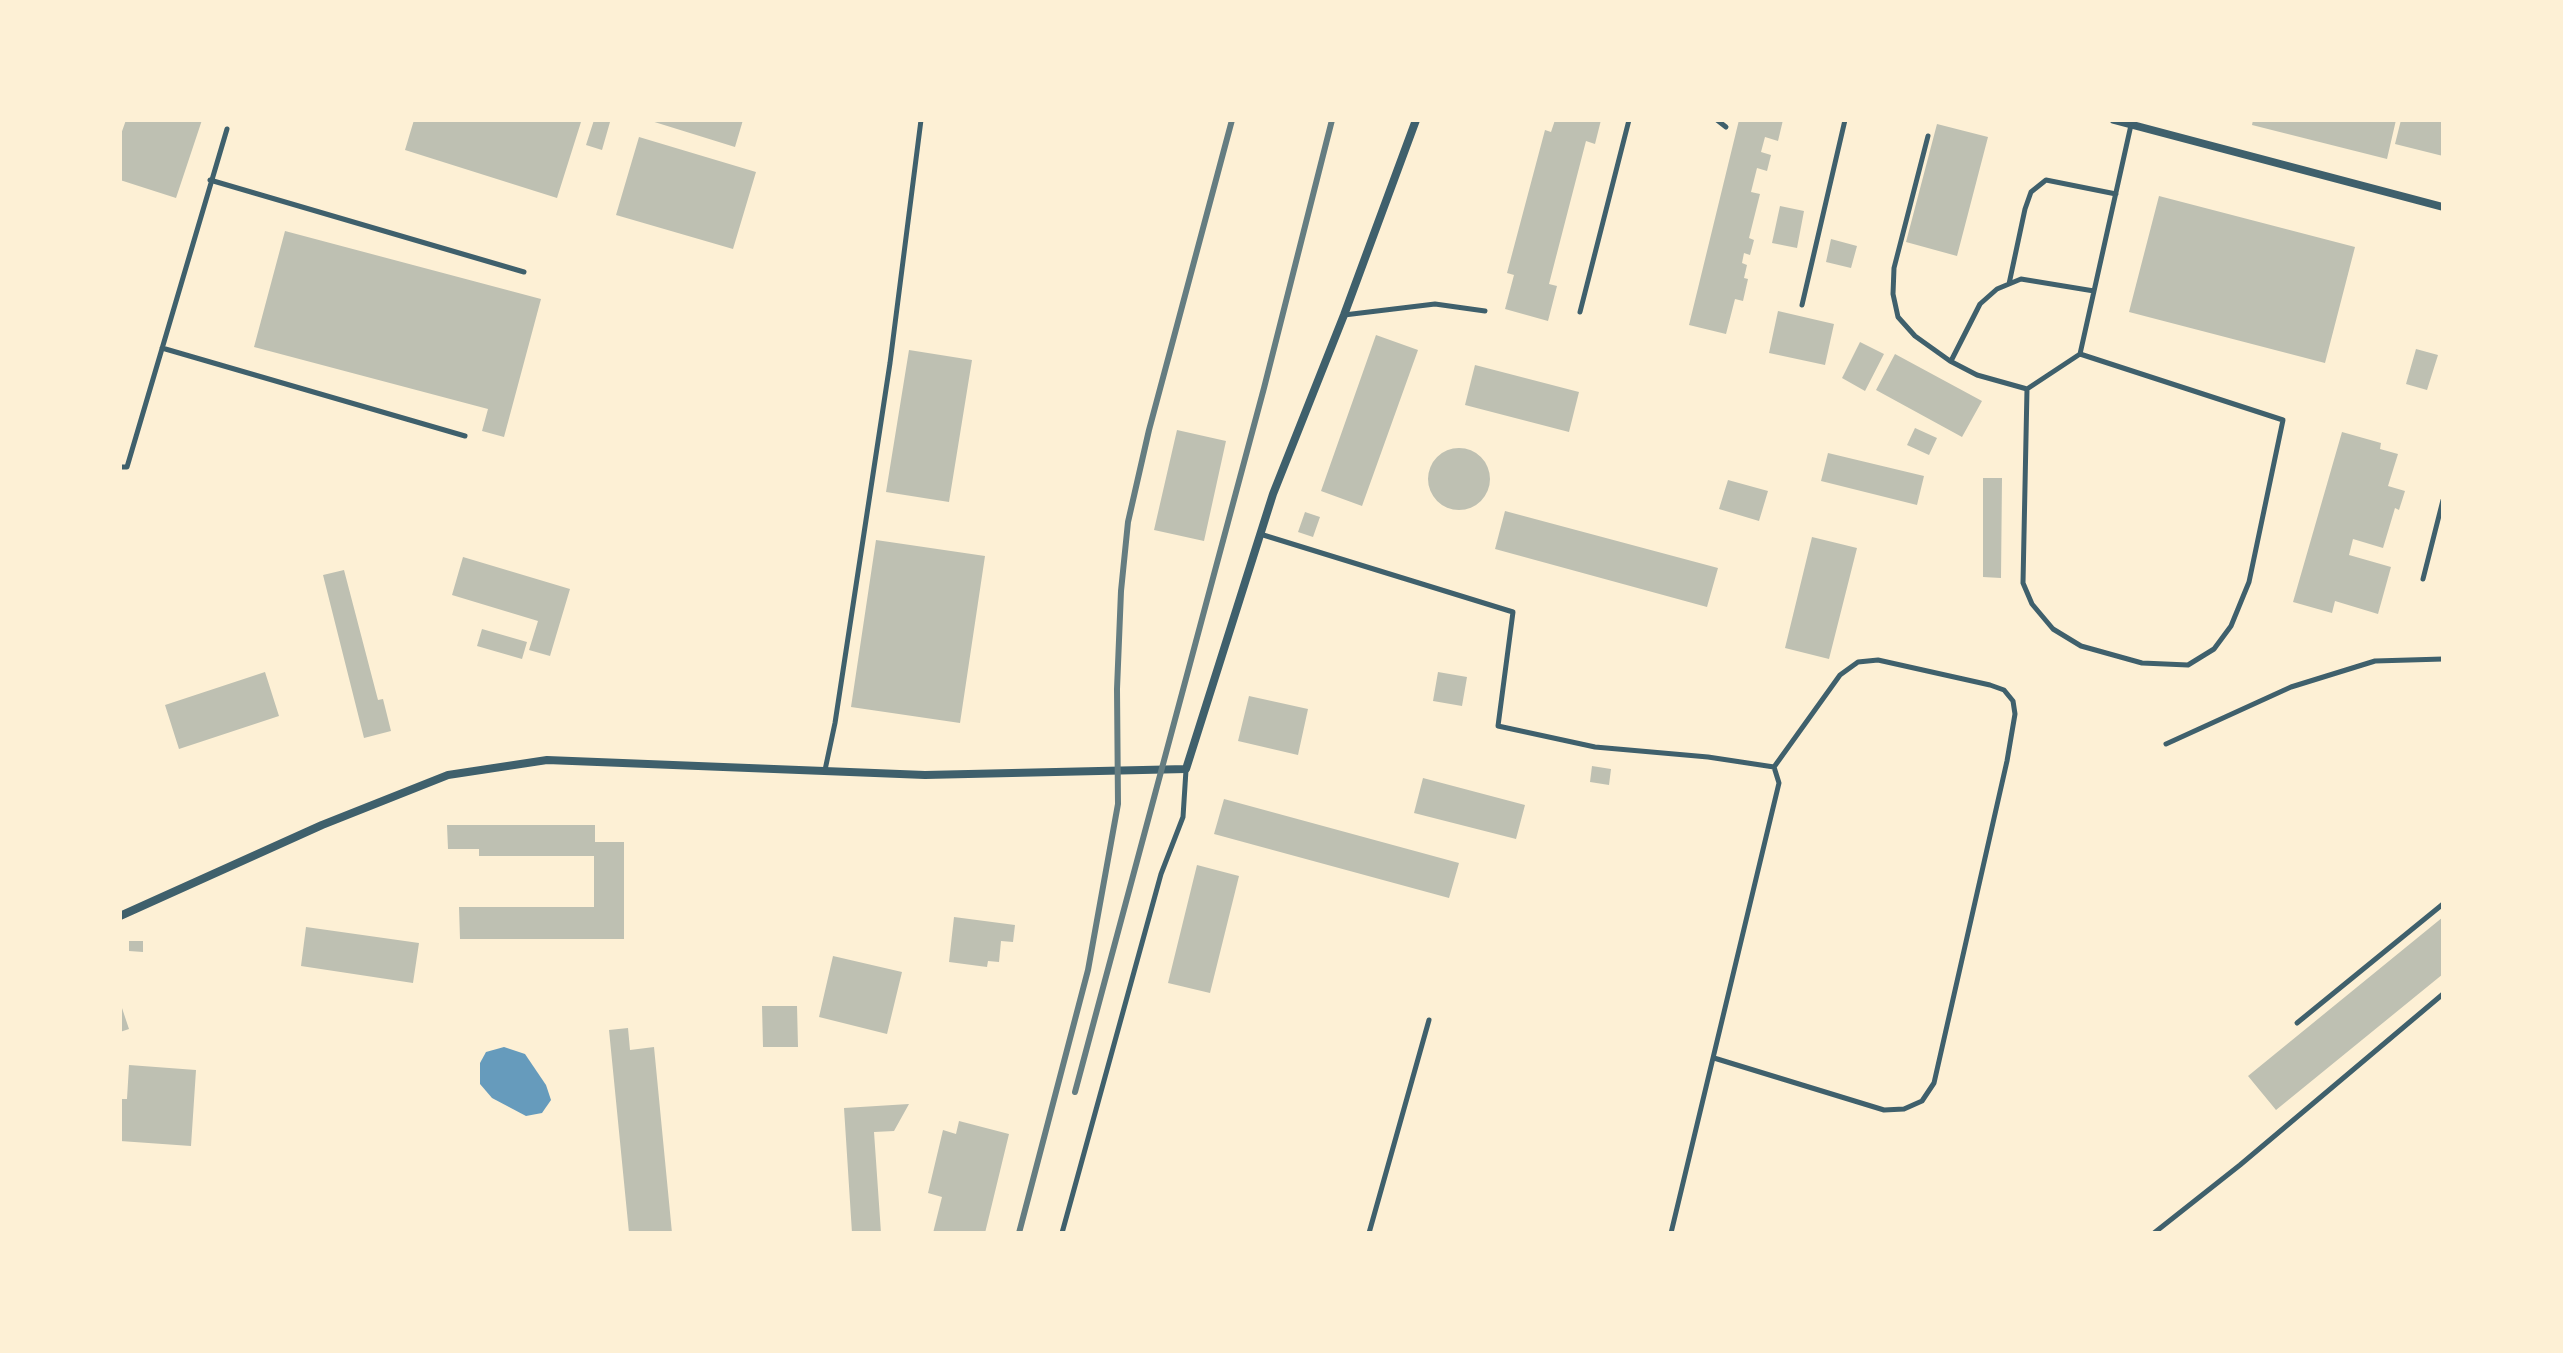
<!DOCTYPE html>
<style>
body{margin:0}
#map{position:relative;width:2563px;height:1353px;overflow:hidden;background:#fdf0d5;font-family:"Noto Sans",sans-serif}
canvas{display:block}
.frame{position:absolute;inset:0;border:122px solid #fdf0d5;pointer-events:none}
</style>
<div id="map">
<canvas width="2563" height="1353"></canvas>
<div class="frame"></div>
</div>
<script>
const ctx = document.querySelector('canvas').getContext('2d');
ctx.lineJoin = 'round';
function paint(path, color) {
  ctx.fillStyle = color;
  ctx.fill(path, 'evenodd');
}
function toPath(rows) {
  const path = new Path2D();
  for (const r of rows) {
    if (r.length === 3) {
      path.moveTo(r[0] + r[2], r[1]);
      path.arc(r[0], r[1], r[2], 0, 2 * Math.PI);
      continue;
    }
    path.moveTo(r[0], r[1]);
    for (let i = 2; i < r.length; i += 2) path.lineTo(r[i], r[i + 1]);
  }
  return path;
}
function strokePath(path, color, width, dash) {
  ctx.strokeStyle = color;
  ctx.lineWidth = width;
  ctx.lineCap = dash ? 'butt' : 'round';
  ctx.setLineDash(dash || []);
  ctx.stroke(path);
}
paint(toPath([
 [504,1047,525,1054,546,1085,551,1100,542,1113,526,1116,492,1098,480,1084,480,1063,486,1052]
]), '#669bbc');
paint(toPath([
 [126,120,202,120,176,198,120,180,120,137],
 [414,120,575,120,581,122,557,198,405,150],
 [594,120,610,122,602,150,586,145],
 [648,120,743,120,735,147],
 [1555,120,1601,120,1595,144,1586,141,1549,284,1557,286,1548,321,1505,309,1514,275,1507,273,1545,130,1551,132],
 [1739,120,1783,120,1778,141,1765,137,1761,152,1771,155,1767,171,1757,168,1751,192,1760,194,1749,238,1754,240,1750,255,1744,253,1742,263,1747,265,1744,278,1748,279,1743,301,1735,299,1726,334,1689,325],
 [2253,120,2396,120,2387,159,2252,125],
 [2401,120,2443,120,2443,156,2395,144],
 [1937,124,1988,137,1957,256,1906,242],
 [639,137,756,172,733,249,616,215],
 [2159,196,2355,247,2325,363,2129,312],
 [1780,206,1804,211,1797,248,1772,243],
 [285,231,541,299,504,437,482,431,488,409,254,347],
 [1831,239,1857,246,1851,268,1826,262],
 [1778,311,1834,324,1825,365,1769,353],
 [1376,335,1418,350,1362,506,1321,491],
 [1860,342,1884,354,1865,391,1842,378],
 [2416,349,2438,355,2427,390,2406,384],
 [909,350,972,360,949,502,886,492],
 [1895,354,1982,401,1962,437,1876,390],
 [1475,365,1579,392,1569,432,1465,405],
 [1915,428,1937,438,1929,455,1907,445],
 [1177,430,1226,441,1204,541,1154,530],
 [2342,432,2381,443,2380,449,2398,454,2388,486,2405,491,2399,510,2395,508,2383,548,2353,539,2349,555,2391,567,2378,614,2335,601,2332,613,2293,602],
 [1459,479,31],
 [1828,453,1924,476,1917,505,1821,481],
 [1983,478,2002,478,2001,578,1983,577],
 [1728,480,1768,491,1759,521,1719,509],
 [1505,511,1718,568,1707,607,1495,549],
 [1305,512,1320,517,1313,537,1298,532],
 [1812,537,1857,548,1829,659,1785,648],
 [876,540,985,556,960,723,851,707],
 [463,557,570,589,550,656,529,650,538,621,452,595],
 [344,570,378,700,383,699,391,731,364,738,323,575],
 [482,629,527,642,522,659,477,646],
 [265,672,279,716,179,749,165,705],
 [1438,672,1467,677,1462,706,1433,701],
 [1249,696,1308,709,1298,755,1238,741],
 [1592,766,1611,769,1609,785,1590,782],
 [1423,778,1525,805,1516,839,1414,813],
 [1224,799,1459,863,1449,898,1214,834],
 [447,825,595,825,595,842,624,842,624,939,460,939,459,907,594,907,594,856,479,856,479,849,448,849],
 [1197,865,1239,876,1210,993,1168,983],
 [954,917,1015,925,1013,942,1001,941,999,962,988,961,987,967,949,962],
 [2443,917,2443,974,2276,1110,2248,1076],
 [306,927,419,943,413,983,301,966],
 [129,941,143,941,143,952,129,951],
 [833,956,902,972,887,1034,819,1017],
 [120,1002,129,1029,120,1032],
 [762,1006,797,1006,798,1047,763,1047],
 [628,1028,630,1050,654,1047,672,1233,629,1233,609,1030],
 [129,1065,196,1070,191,1146,120,1141,120,1099,127,1099],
 [909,1104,894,1131,874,1132,881,1233,852,1233,844,1108],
 [959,1121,1009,1134,985,1233,933,1233,942,1197,928,1193,943,1130,956,1134]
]), '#bec0b2');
strokePath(toPath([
 [1717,120,1726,127],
 [1928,136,1894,268,1893,294,1898,317,1915,336,1950,361,1977,375,2027,389,2080,354,2283,420,2249,582,2231,626,2214,649,2188,665,2142,663,2081,646,2053,629,2032,604,2023,583,2027,389],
 [210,180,524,272],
 [2009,284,2025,209,2031,192,2046,180,2116,194],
 [1802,305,1845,120],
 [1580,312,1629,120],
 [1344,315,1435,304,1485,311],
 [162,348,465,436],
 [2080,354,2131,125],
 [1951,361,1980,304,1997,289,2021,279,2094,291],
 [120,467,127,467,227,129],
 [1260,534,1513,612,1498,726,1595,747,1708,757,1774,767],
 [2423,579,2443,500],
 [2166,744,2291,687,2375,661,2443,659],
 [825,770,835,723,890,363,921,120],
 [2297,1023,2443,904],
 [1714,1058,1884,1110,1904,1109,1922,1101,1934,1083,2007,761,2015,714,2013,701,2004,690,1990,685,1878,660,1858,662,1840,675,1774,767],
 [1062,1233,1161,874,1183,817,1186,770],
 [1369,1233,1429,1020],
 [1671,1233,1779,783,1774,767],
 [2154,1233,2240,1165,2443,994]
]), '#3f606c', 5);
strokePath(toPath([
 [2114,120,2443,207],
 [120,916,322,825,448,775,547,760,925,775,1186,769,1273,494,1344,315,1416,120]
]), '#3f606c', 8);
strokePath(toPath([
 [1075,1092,1264,388,1332,120],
 [1019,1233,1088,970,1118,804,1117,689,1121,591,1128,522,1149,430,1232,120]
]), '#657d81', 6);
</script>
